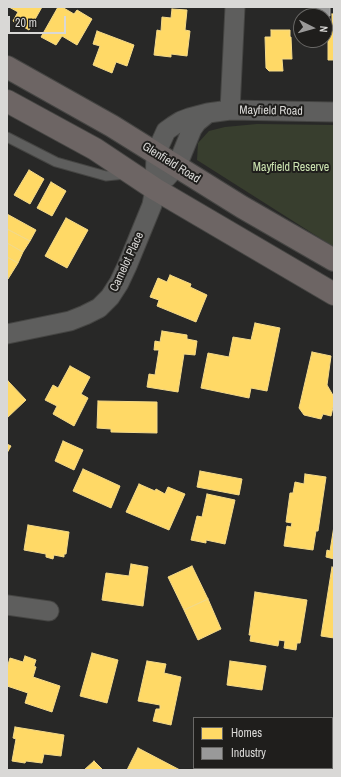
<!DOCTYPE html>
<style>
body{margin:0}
#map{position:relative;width:341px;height:777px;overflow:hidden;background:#282827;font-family:"Archivo Narrow",sans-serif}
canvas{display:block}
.frame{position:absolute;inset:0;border:8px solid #d9d8d6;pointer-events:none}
.legend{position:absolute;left:193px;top:717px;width:140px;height:52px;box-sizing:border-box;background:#1f1e1c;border:1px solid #696866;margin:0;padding:5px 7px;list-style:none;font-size:12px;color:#d9d8d6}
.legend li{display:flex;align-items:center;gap:8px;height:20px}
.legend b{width:20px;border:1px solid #696866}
.north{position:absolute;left:293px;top:8px;width:40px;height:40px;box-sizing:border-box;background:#1f1e1c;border:1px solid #696866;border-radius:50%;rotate:96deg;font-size:11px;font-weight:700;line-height:16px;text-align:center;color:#d9d8d6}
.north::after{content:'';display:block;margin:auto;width:14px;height:18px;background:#9b9a99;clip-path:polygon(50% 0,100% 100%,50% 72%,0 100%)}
.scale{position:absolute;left:8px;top:16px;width:58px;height:18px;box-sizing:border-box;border:2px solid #d9d8d6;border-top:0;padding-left:5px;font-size:12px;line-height:14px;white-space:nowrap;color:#d9d8d6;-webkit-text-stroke:3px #1f1e1c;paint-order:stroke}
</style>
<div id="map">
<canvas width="341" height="777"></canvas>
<div class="frame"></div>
<ul class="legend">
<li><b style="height:11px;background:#ffd966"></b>Homes</li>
<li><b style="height:11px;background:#999"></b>Industry</li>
</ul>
<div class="north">N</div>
<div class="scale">20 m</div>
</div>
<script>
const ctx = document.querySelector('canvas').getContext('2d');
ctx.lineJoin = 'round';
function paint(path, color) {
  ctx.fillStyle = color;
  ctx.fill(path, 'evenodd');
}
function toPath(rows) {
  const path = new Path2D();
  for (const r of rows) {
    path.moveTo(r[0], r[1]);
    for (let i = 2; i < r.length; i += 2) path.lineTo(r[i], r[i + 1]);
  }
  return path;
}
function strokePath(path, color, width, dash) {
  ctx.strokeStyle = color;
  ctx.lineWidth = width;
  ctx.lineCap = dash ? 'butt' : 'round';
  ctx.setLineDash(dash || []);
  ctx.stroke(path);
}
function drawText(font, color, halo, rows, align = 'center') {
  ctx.font = font + ' "Archivo Narrow",sans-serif';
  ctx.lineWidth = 4;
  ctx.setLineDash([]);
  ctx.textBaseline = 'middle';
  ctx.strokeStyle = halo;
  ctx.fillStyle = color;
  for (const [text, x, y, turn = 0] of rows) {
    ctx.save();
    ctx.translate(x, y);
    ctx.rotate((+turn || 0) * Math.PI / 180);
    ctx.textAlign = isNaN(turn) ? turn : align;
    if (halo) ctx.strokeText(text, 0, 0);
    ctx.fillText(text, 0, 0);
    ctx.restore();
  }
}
paint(toPath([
 [257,124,334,125,334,247,197,160,198,143,209,131,225,127]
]), '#383e2e');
const homes = toPath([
 [9,7,42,7,29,30,13,21,18,12,9,7],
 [58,7,62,7,74,14,77,10,92,19,77,45,62,36,56,45,41,37,58,7],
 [172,9,187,10,185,30,190,31,187,56,171,54,171,57,154,55,157,30,161,31,162,17,171,18,172,9],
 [332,14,334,14,334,60,328,60,328,39,325,39,325,30,332,30,332,14],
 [271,30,290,30,290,37,291,37,292,59,282,59,283,71,269,71,266,68,265,37,271,37,271,30],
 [97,31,134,45,127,66,116,62,112,73,93,65,100,46,93,44,97,31],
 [29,170,44,179,30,204,14,195,29,170],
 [51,182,66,191,52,216,37,208,51,182],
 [7,214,36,230,30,241,7,229,7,214],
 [66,218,88,230,67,268,45,256,66,218],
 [7,229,30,241,23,252,7,243,7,229],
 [7,243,23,252,18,263,7,257,7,243],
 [7,257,18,263,8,279,7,279,7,257],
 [170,275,191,284,190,287,207,295,196,322,157,306,159,300,150,297,158,278,167,282,170,275],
 [255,323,280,328,267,391,251,388,249,398,201,388,208,353,229,357,233,337,251,340,255,323],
 [162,331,187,335,187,339,197,341,195,355,184,354,178,392,147,387,149,374,155,375,159,350,154,350,155,341,160,342,162,331],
 [312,352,331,356,327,385,334,397,334,403,331,416,323,414,321,419,304,415,299,408,312,352],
 [70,366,90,377,81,394,88,398,74,426,53,414,57,406,45,400,53,385,58,388,70,366],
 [8,381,26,400,7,418,7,382,8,381],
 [98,401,157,402,157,433,111,432,111,429,97,428,98,401],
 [63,441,83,450,74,470,55,461,63,441],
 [7,444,11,446,7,453,7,444],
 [83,469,120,486,111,508,73,491,83,469],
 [200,471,242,479,239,495,197,487,200,471],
 [305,474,326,477,318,531,316,531,313,550,284,546,287,526,291,527,292,523,286,522,290,493,293,493,295,482,304,484,305,474],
 [139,484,155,491,156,489,165,494,168,487,185,494,169,530,126,512,139,484],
 [207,494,235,500,225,544,206,540,206,543,191,540,197,516,202,517,207,494],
 [28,525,69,532,66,554,64,554,64,557,54,555,53,559,46,557,46,554,24,550,28,525],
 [334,526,334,559,326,557,327,550,330,551,334,526],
 [131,564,148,567,143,606,102,600,106,573,129,576,131,564],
 [192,566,208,599,184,610,168,577,192,566],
 [332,567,334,568,334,638,321,636,332,567],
 [255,592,307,600,300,643,297,643,296,650,284,648,285,641,279,640,278,646,250,641,251,635,249,635,255,592],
 [208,599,221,629,198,640,184,610,208,599],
 [92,653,118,660,107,703,80,696,92,653],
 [25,656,36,660,34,666,36,667,33,677,60,686,52,712,25,703,28,693,7,686,7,668,10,658,23,662,25,656],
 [147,661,166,664,164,673,181,677,171,725,153,721,156,709,160,709,160,705,138,701,147,661],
 [230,661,266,666,262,690,227,685,230,661],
 [334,718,334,770,327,770,327,768,332,768,332,719,334,718],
 [15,727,64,735,61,756,44,754,42,763,26,761,25,763,12,761,16,739,13,738,15,727],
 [138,748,180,770,127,770,138,748],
 [94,761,103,770,84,770,94,761],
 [261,768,290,768,289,770,260,770,261,768]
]);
paint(homes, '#ffd966');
strokePath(homes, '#f4d988', 1);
const industry = toPath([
 [313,7,330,7,330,16,313,16,313,7]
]);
paint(industry, '#999');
strokePath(industry, '#acacab', 1);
const service = toPath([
 [7,137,56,162,106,176,126,174]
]);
const minor = toPath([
 [230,110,235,7],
 [166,178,177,166,192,129,197,122,208,113],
 [7,334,70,321,85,315,99,308,110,297,119,283,127,266,152,205,155,189,156,153,166,131,173,126,181,121,189,118,208,113,230,110,334,112],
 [7,605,49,611]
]);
const primary = toPath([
 [7,67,112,126,242,207,334,260],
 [7,101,95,149,155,189,334,294]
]);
strokePath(service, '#454543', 11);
strokePath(minor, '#454543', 21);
strokePath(primary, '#454543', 24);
strokePath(service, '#5e5e5d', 9);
strokePath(minor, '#5e5e5d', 19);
strokePath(primary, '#6d6564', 22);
drawText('12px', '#d9d8d6', '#1f1e1c', [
 ["Mayfield Road",271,111,1],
 ["Glenfield Road",171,163,32],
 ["Camelot Place",127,262,-65]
]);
drawText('12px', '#cce3b1', '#1f1e1c', [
 ["Mayfield Reserve",291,168]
]);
</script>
